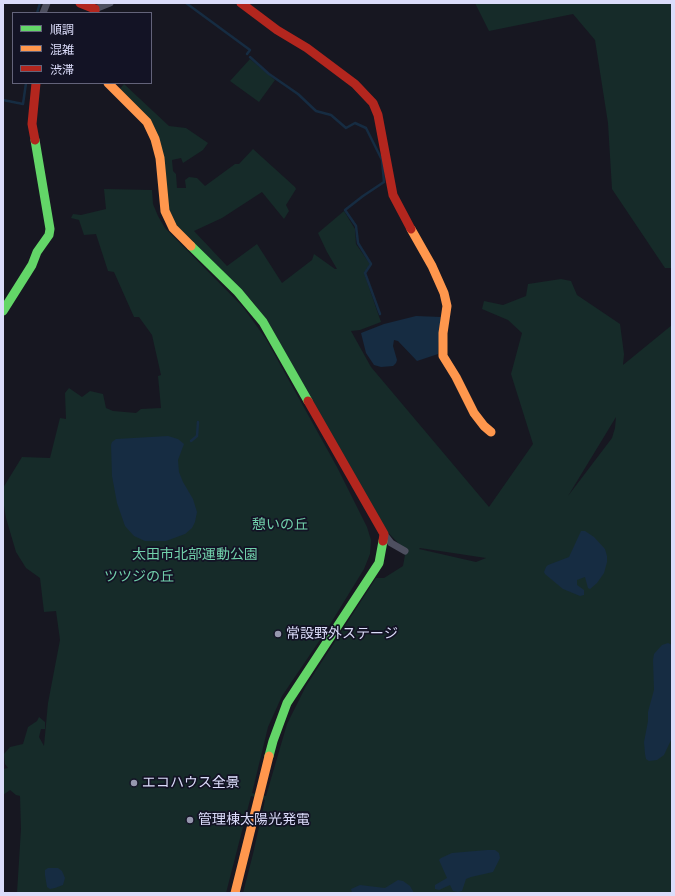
<!DOCTYPE html>
<meta charset="utf-8">
<style>
body{margin:0}
#map{position:relative;width:675px;height:896px;overflow:hidden;background:#171721;font-family:"Public Sans","Noto Sans JP",sans-serif}
canvas{display:block}
.frame{position:absolute;inset:0;border:4px solid #dbdcfa;pointer-events:none}
.legend{position:absolute;left:12px;top:12px;width:140px;height:72px;box-sizing:border-box;background:#131325;border:1px solid #63637a;margin:0;padding:5px 7px;list-style:none;font-size:12px;color:#dbdcfa}
.legend li{display:flex;align-items:center;gap:8px;height:20px}
.legend b{width:20px;border:1px solid #63637a}
</style>
<div id="map">
<canvas width="675" height="896"></canvas>
<div class="frame"></div>
<ul class="legend">
<li><b style="height:5px;background:#63d668"></b>順調</li>
<li><b style="height:5px;background:#ff974d"></b>混雑</li>
<li><b style="height:5px;background:#b3261e"></b>渋滞</li>
</ul>
</div>
<script>
const ctx = document.querySelector('canvas').getContext('2d');
ctx.lineJoin = 'round';
function paint(path, color) {
  ctx.fillStyle = color;
  ctx.fill(path, 'evenodd');
}
function toPath(rows) {
  const path = new Path2D();
  for (const r of rows) {
    path.moveTo(r[0], r[1]);
    for (let i = 2; i < r.length; i += 2) path.lineTo(r[i], r[i + 1]);
  }
  return path;
}
function strokePath(path, color, width, dash) {
  ctx.strokeStyle = color;
  ctx.lineWidth = width;
  ctx.lineCap = dash ? 'butt' : 'round';
  ctx.setLineDash(dash || []);
  ctx.stroke(path);
}
function drawText(font, color, halo, rows, align = 'center') {
  ctx.font = font + ' "Public Sans","Noto Sans JP",sans-serif';
  ctx.lineWidth = 3.5;
  ctx.setLineDash([]);
  ctx.textBaseline = 'middle';
  ctx.strokeStyle = halo;
  ctx.fillStyle = color;
  for (const [text, x, y, turn = 0] of rows) {
    ctx.save();
    ctx.translate(x, y);
    ctx.rotate((+turn || 0) * Math.PI / 180);
    ctx.textAlign = isNaN(turn) ? turn : align;
    if (halo) ctx.strokeText(text, 0, 0);
    ctx.fillText(text, 0, 0);
    ctx.restore();
  }
}
paint(toPath([
 [475,3,672,3,672,268,665,268,612,189,608,123,595,40,573,14,489,31],
 [250,59,275,80,259,102,230,81],
 [124,84,169,126,186,128,208,143,203,150,183,163,181,158,172,160,173,171,176,174,177,188,186,188,185,180,189,177,197,178,205,186,235,164,239,164,253,149,295,187,296,189,286,205,289,211,284,219,262,192,222,218,194,231,227,266,257,244,282,283,312,260,314,254,335,269,337,269,327,252,318,233,344,211,355,229,356,244,370,264,364,273,381,322,360,330,351,331,371,367,489,507,533,444,511,374,522,333,508,320,482,309,484,301,503,305,526,296,528,284,561,279,571,281,577,295,620,324,624,354,623,365,672,325,672,893,243,893,253,854,265,800,251,796,226,893,17,893,21,829,20,796,16,795,10,790,3,795,3,769,8,768,5,764,4,754,10,747,23,744,28,727,37,721,39,717,45,722,45,729,41,729,39,737,44,746,48,703,60,640,56,611,44,612,40,578,26,568,16,552,6,518,3,500,3,488,22,457,50,458,60,418,66,419,65,393,69,388,82,397,90,391,103,394,106,408,113,411,136,413,141,409,161,408,158,376,161,375,152,335,139,317,134,317,114,272,108,271,96,234,84,235,79,220,71,218,73,214,81,215,106,209,104,189,152,190,153,204,158,216,165,228,243,307,266,339,337,467,367,527,371,540,370,554,364,569,326,631,282,696,268,727,252,793,266,796,287,724,306,686,376,578,384,578,403,566,405,555,399,544,380,524,270,325,252,301,180,230,167,211,160,145,118,91],
 [616,417,615,428,612,438,568,496],
 [419,549,420,548,486,558,476,562]
]), '#162b29');
paint(toPath([
 [416,316,441,317,438,354,417,361,398,341,394,340,393,346,397,360,396,363,393,366,381,367,374,365,366,353,361,333,384,324],
 [168,436,178,439,184,444,178,460,179,472,183,482,193,499,197,512,195,522,192,528,185,534,166,541,145,541,134,536,125,526,117,503,112,476,111,445,112,442,116,439],
 [581,531,585,531,594,537,605,549,607,556,607,562,604,573,597,583,590,589,588,588,585,577,577,580,577,585,584,590,584,595,580,596,563,589,545,574,544,572,546,567,548,565,569,557],
 [668,643,672,645,672,738,664,755,657,760,649,761,646,759,645,754,644,742,648,721,648,712,654,690,653,660,654,654,662,645],
 [487,850,495,850,499,853,500,858,493,872,471,877,466,879,462,891,458,892,453,891,450,885,439,890,435,889,435,885,447,878,439,860,441,858,452,853],
 [48,868,58,868,62,871,65,878,63,885,55,888,50,889,47,887,45,875,45,870],
 [398,880,403,881,410,886,414,893,352,893,351,889,360,885,385,888]
]), '#162c42');
strokePath(toPath([
 [186,3,250,50,247,54],
 [37,13,40,3],
 [250,57,269,74,298,94,316,111,331,115,346,128,355,123,366,128,382,160,384,182,363,196,345,210,356,226,358,243,371,264,365,273,380,314],
 [3,100,23,104,26,83],
 [191,441,197,436,198,422]
]), '#162c42', 2.5);
strokePath(toPath([
 [95,9,110,3],
 [43,13,47,3],
 [384,534,391,543,405,551]
]), '#4d4f5f', 7);
strokePath(toPath([
 [191,246,238,292,263,322,308,401],
 [3,311,32,265,37,252,49,235,50,229,35,140],
 [269,756,273,741,287,703,379,563,383,541]
]), '#63d668', 9);
strokePath(toPath([
 [108,83,147,122,155,139,160,158,165,211,173,228,191,246],
 [411,229,432,266,444,293,447,306,443,333,443,356,456,377,474,413,484,426,491,432],
 [235,893,269,756]
]), '#ff974d', 9);
strokePath(toPath([
 [80,3,95,9,95,13],
 [241,3,277,30,307,48,355,84,373,103,378,115,393,195,411,229],
 [35,140,32,124,36,83],
 [308,401,384,534,383,541]
]), '#b3261e', 9);
for (const [x, y, r, color] of [
 [278,634,4,"#9697ae"],
 [134,783,4,"#9697ae"],
 [190,820,4,"#9697ae"]
]) {
  const dot = new Path2D();
  dot.arc(x, y, r, 0, 2 * Math.PI);
  ctx.fillStyle = color;
  ctx.fill(dot);
  strokePath(dot, '#131325', 1.5);
}
drawText('14px', '#71d0ab', '#131325', [
 ["憩いの丘",280,525],
 ["太田市北部運動公園",195,555],
 ["ツツジの丘",139,577]
]);
drawText('14px', '#dbdcfa', '#131325', [
 ["常設野外ステージ",286,634],
 ["エコハウス全景",142,783],
 ["管理棟太陽光発電",198,820]
], 'left');
</script>
